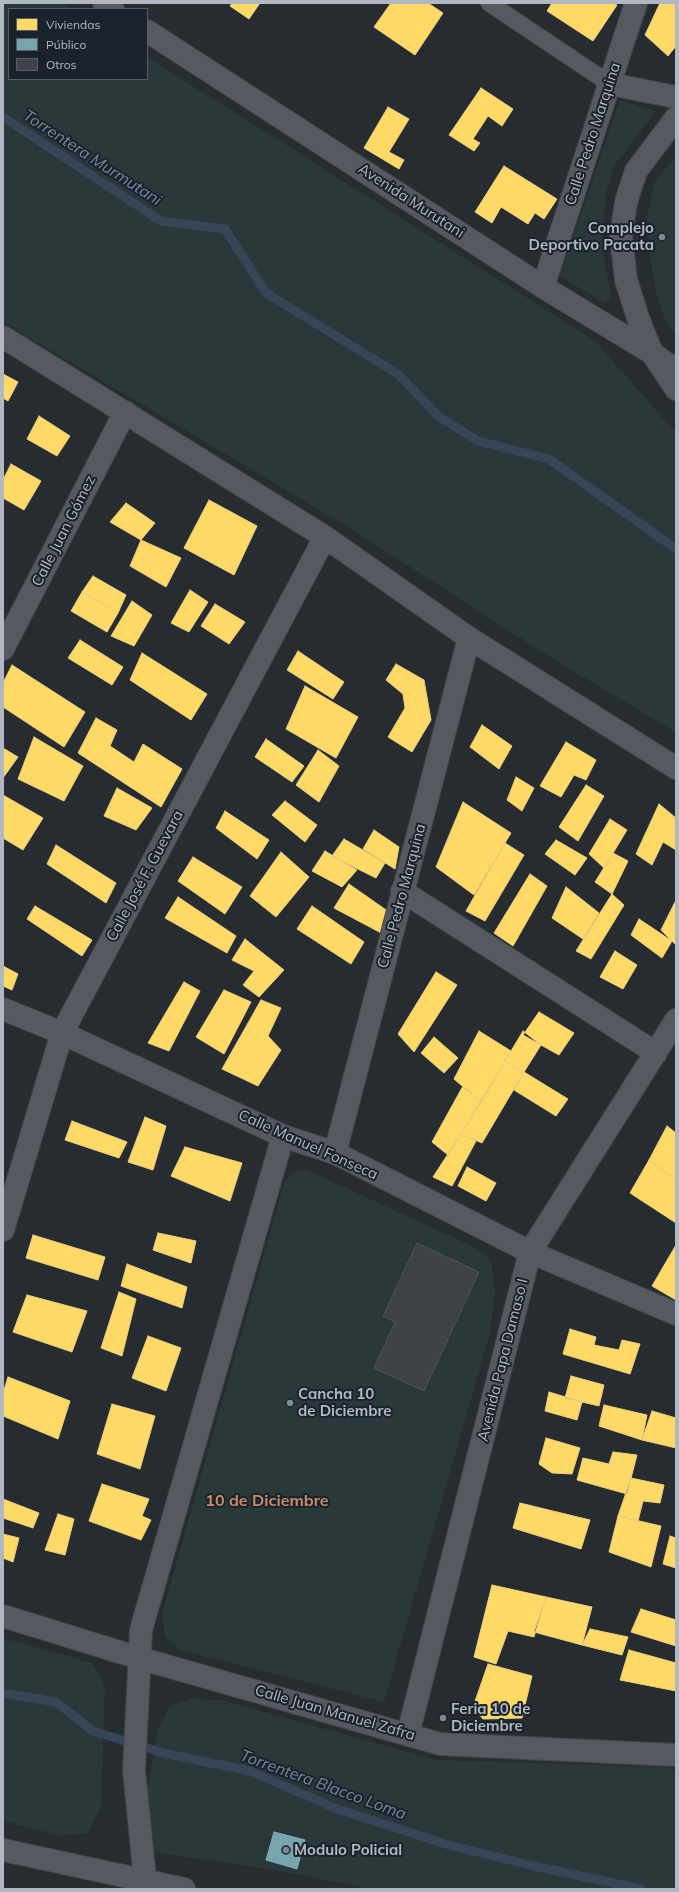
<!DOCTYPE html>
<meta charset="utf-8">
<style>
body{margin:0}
#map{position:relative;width:679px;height:1892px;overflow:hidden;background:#272c31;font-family:Mulish,sans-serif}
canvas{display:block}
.frame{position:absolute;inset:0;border:4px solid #b1b8c3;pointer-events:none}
.legend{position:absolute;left:8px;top:8px;width:140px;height:72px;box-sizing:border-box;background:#1b222b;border:1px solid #575e68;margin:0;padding:5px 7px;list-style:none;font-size:12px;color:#b1b8c3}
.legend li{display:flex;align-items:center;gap:8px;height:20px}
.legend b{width:20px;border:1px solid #575e68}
</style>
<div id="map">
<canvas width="679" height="1892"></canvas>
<div class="frame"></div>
<ul class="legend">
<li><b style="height:11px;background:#ffd966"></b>Viviendas</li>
<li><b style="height:11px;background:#76a5af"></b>Público</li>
<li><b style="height:11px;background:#3f4348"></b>Otros</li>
</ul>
</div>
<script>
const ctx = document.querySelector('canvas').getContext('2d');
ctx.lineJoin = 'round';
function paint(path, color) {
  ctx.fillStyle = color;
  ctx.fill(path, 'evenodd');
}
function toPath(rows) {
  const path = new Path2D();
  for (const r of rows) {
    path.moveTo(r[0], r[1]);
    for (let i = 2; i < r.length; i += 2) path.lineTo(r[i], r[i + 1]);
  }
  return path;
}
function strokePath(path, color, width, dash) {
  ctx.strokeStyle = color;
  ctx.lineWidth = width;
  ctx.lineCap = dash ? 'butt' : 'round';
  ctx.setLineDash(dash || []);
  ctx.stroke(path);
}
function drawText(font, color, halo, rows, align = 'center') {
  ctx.font = font + ' Mulish,sans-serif';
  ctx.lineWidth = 4;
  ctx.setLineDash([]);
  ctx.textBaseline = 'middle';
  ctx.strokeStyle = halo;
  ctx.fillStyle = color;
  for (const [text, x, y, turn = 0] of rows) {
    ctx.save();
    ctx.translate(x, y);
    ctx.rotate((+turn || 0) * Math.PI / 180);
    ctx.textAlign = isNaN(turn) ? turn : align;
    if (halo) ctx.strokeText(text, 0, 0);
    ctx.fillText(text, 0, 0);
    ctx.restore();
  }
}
paint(toPath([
 [3,3,62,3,72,9,9,9,9,79,147,79,147,57,594,340,676,433,676,732,561,664,345,525,3,322],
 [620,100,656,111,615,164,606,193,602,244,611,298,604,303,560,276],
 [676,156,676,334,664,318,656,292,650,257,647,217,654,183],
 [307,1170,476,1248,484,1253,492,1264,495,1292,490,1333,384,1702,181,1650,165,1637,162,1614,282,1190,286,1179,296,1171],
 [3,1638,92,1663,105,1686,101,1806,88,1833,62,1836,3,1821],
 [191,1699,221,1700,437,1760,663,1767,676,1770,676,1889,370,1889,279,1871,149,1851,147,1793,157,1731,170,1706]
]), '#29393a');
const homes = toPath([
 [232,3,260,3,249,19,230,6,232,3],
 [391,3,428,3,443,13,415,55,374,27,391,3],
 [552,3,614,3,617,5,593,41,547,11,552,3],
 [660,3,676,3,676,46,668,56,645,35,660,3],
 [481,88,513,109,502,126,488,116,473,139,480,143,474,151,449,135,481,88],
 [388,107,409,119,389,152,404,160,399,169,364,148,388,107],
 [504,166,557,199,544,219,535,213,528,224,501,207,492,223,475,212,504,166],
 [3,374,18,382,8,401,3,398,3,374],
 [39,416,70,436,57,456,27,439,39,416],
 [11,464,41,481,24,510,3,498,3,480,11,464],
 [209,500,257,526,234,575,184,548,209,500],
 [126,503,155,523,141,540,110,522,126,503],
 [141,540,181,558,166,587,130,566,141,540],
 [93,576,126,595,118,613,82,592,93,576],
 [190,590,208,602,189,632,171,623,190,590],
 [82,592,118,613,107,632,71,611,82,592],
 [132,601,152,615,134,646,111,636,132,601],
 [215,604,245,622,229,644,201,626,215,604],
 [80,640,123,667,112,685,68,658,80,640],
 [298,651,344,682,333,699,287,670,298,651],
 [142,653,207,694,191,720,130,680,142,653],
 [396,664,424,680,431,720,412,752,388,737,405,708,403,694,386,680,396,664],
 [12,665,85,712,64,747,3,707,3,683,12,665],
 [305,686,358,717,336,758,286,729,305,686],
 [96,718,117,730,110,746,134,762,143,744,182,769,161,807,78,753,96,718],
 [482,725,512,746,499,769,470,747,482,725],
 [34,737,83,766,64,801,18,779,34,737],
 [266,739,304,766,292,782,255,757,266,739],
 [566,742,596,760,586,780,574,775,561,797,540,786,566,742],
 [3,748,18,757,3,778,3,748],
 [318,750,339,766,319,802,296,785,318,750],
 [516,777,534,788,522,811,507,800,516,777],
 [586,785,604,796,578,841,559,827,586,785],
 [117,788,152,808,136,830,104,816,117,788],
 [3,795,43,818,23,850,3,838,3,795],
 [285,801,317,825,305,842,272,815,285,801],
 [463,802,511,833,474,895,436,867,463,802],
 [659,804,676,818,676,850,663,842,652,865,636,854,659,804],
 [225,811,269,840,257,859,216,828,225,811],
 [610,819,627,830,604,868,589,854,610,819],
 [374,830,399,847,395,869,363,849,374,830],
 [344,839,385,863,376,878,332,856,344,839],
 [556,840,587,858,575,875,545,854,556,840],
 [505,843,524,855,485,921,466,911,505,843],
 [56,845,116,883,106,903,47,864,56,845],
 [325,851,357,870,342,887,312,871,325,851],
 [281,852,309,877,276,917,250,896,281,852],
 [613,853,628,861,612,894,595,882,613,853],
 [193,857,242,887,225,914,178,881,193,857],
 [530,874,547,886,513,946,494,933,530,874],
 [349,884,389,912,383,934,334,908,349,884],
 [566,887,599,913,583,939,552,918,566,887],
 [612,894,624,905,591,959,576,951,612,894],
 [178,897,236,936,227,953,165,918,178,897],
 [676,900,676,945,661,930,676,900],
 [35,906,92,940,82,956,27,919,35,906],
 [312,906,364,942,351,964,297,929,312,906],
 [639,919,672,941,662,958,631,935,639,919],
 [245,939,284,970,259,997,243,985,254,971,232,960,245,939],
 [615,951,637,965,623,989,600,977,615,951],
 [3,966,18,974,12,990,3,986,3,966],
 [436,972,457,985,414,1052,398,1034,436,972],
 [184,982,200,991,169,1051,148,1043,184,982],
 [224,990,251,1002,224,1054,196,1037,224,990],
 [261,1000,281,1008,268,1036,281,1050,258,1086,222,1069,261,1000],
 [539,1012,574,1033,559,1055,523,1035,539,1012],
 [479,1031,511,1051,481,1102,454,1079,479,1031],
 [523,1031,541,1045,524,1072,505,1061,523,1031],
 [434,1037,458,1058,444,1073,421,1053,434,1037],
 [505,1061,524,1072,482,1143,461,1134,505,1061],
 [524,1072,568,1099,556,1116,514,1090,524,1072],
 [463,1086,481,1102,448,1155,432,1142,463,1086],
 [145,1117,166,1126,153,1170,128,1162,145,1117],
 [72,1121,127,1142,119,1158,65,1140,72,1121],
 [667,1126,676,1133,676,1180,649,1160,667,1126],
 [461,1134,476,1141,452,1186,433,1177,461,1134],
 [185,1147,242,1163,230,1201,171,1176,185,1147],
 [649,1160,676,1180,676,1223,630,1193,649,1160],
 [467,1167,496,1183,486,1201,458,1186,467,1167],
 [158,1233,196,1241,191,1263,153,1250,158,1233],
 [33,1235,105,1257,98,1280,26,1258,33,1235],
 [676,1245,676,1300,652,1286,676,1245],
 [127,1264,187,1287,182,1308,121,1286,127,1264],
 [119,1292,136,1299,122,1356,101,1348,119,1292],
 [27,1295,87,1311,72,1352,13,1332,27,1295],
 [570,1329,596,1337,594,1345,619,1350,622,1340,640,1344,630,1374,563,1354,570,1329],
 [148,1336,181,1348,166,1391,132,1378,148,1336],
 [571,1376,604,1385,599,1406,565,1398,571,1376],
 [8,1377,70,1401,58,1439,3,1416,3,1393,8,1377],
 [549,1392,582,1402,577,1420,545,1411,549,1392],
 [112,1404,155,1416,140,1469,97,1454,112,1404],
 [604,1405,647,1415,642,1440,599,1426,604,1405],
 [652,1411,676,1418,676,1448,642,1440,652,1411],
 [546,1438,580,1448,572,1474,552,1473,539,1464,546,1438],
 [613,1452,637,1455,627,1494,577,1480,583,1458,609,1464,613,1452],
 [631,1478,664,1485,660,1503,643,1501,638,1521,618,1516,631,1478],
 [102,1484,149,1499,142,1516,151,1520,141,1540,89,1521,102,1484],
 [3,1499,39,1513,33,1528,3,1518,3,1499],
 [520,1503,590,1520,581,1549,513,1528,520,1503],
 [58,1514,74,1519,65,1555,45,1550,58,1514],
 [618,1516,661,1526,651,1567,609,1552,618,1516],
 [3,1534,19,1538,13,1562,3,1558,3,1534],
 [670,1536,676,1538,676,1568,663,1564,670,1536],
 [492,1585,546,1597,534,1637,508,1631,496,1664,474,1657,492,1585],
 [546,1597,592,1607,582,1645,534,1632,546,1597],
 [641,1609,676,1620,676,1646,631,1632,641,1609],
 [590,1629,628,1637,622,1655,582,1645,590,1629],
 [629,1650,676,1663,676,1691,620,1680,629,1650],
 [488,1664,532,1676,522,1718,483,1719,473,1707,488,1664]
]);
paint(homes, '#ffd966');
strokePath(homes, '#e8cf82', 1);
const public = toPath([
 [274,1832,305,1840,297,1869,266,1860,274,1832]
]);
paint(public, '#76a5af');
strokePath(public, '#88abb5', 1);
strokePath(toPath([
 [3,117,161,221,225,229,266,293,398,374,438,416,478,441,549,459,676,549],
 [3,1693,56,1702,93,1731,163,1753,250,1771,337,1809,449,1845,534,1866,641,1889]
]), '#364557', 9);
const building = toPath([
 [417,1243,479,1272,424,1391,374,1368,395,1322,383,1316,417,1243]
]);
paint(building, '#3f4348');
strokePath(building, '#4e5359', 1);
const service = toPath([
 [489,3,610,84]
]);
const minor = toPath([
 [104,3,113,9],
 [147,31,543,287,652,353,676,370],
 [610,84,676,97],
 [676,118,636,171,626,202,621,236,626,280,639,321,652,353,676,389],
 [543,287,636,3],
 [3,337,325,537,469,638,676,768],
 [3,649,125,412],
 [402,891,656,1053],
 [3,1009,62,1033,283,1136,335,1153,530,1252,676,1314],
 [335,1153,469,638],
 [3,1230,62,1033,325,537],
 [408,1734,530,1252,676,1020],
 [3,1850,184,1889],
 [146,1889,134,1771,141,1630,283,1136]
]);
const tertiary = toPath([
 [3,1616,139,1658,440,1744,676,1755]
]);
strokePath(service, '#43474b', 18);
strokePath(minor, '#43474b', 24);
strokePath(tertiary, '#43474b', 24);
strokePath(service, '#565a60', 16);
strokePath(minor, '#565a60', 22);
strokePath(tertiary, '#565a60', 22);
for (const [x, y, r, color] of [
 [662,237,4,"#818790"],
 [290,1403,4,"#818790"],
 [443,1718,4,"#818790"],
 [286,1850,4,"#818790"]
]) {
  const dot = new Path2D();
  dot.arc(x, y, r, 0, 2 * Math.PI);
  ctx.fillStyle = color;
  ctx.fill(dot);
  strokePath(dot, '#1b222b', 1.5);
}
drawText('15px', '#b1b8c3', '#1b222b', [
 ["Calle Pedro Marquina",593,134,-72],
 ["Avenida Murutani",411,201,33],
 ["Calle Juan Gómez",64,531,-63],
 ["Calle José F. Guevara",145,876,-62],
 ["Calle Pedro Marquina",402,896,-75],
 ["Calle Manuel Fonseca",308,1145,24],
 ["Avenida Papa Damaso I",503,1360,-76],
 ["Calle Juan Manuel Zafra",335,1713,16]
]);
drawText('bold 15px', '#b1b8c3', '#1b222b', [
 ["Complejo",654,228,"right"],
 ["Deportivo Pacata",654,245,"right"],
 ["Cancha 10",298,1394],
 ["de Diciembre",298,1411],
 ["Feria 10 de",451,1709],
 ["Diciembre",451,1726],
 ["Modulo Policial",294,1850]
], 'left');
drawText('italic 16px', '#748aa3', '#1b222b', [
 ["Torrentera Murmutani",92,158,33],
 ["Torrentera Blacco Loma",323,1785,20]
]);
drawText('bold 16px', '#c78e67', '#1b222b', [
 ["10 de Diciembre",267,1501]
]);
</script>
